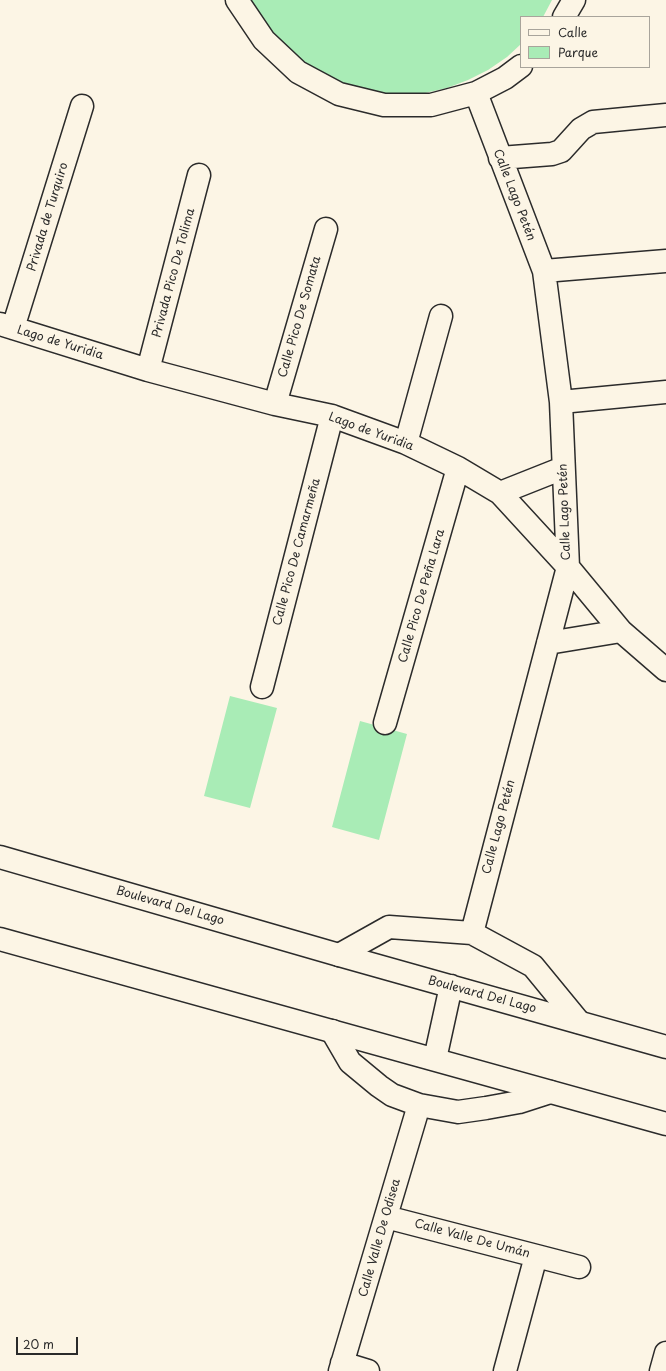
<!DOCTYPE html>
<meta charset="utf-8">
<style>
body{margin:0}
#map{position:relative;width:666px;height:1371px;overflow:hidden;background:#fcf5e5;font-family:"Playpen Sans",sans-serif}
canvas{display:block}
.legend{position:absolute;left:520px;top:16px;width:130px;height:52px;box-sizing:border-box;background:#fcf5e5;border:1px solid #a8a49b;margin:0;padding:5px 7px;list-style:none;font-size:12px;color:#2b2b2b}
.legend li{display:flex;align-items:center;gap:8px;height:20px}
.legend b{width:20px;border:1px solid #a8a49b}
.scale{position:absolute;left:16px;top:1337px;width:62px;height:18px;box-sizing:border-box;border:2px solid #2b2b2b;border-top:0;padding-left:5px;font-size:12px;line-height:14px;white-space:nowrap;color:#2b2b2b;-webkit-text-stroke:3px #fcf5e5;paint-order:stroke}
</style>
<div id="map">
<canvas width="666" height="1371"></canvas>
<ul class="legend">
<li><b style="height:5px;background:#fcf5e5"></b>Calle</li>
<li><b style="height:11px;background:#a9ecb6"></b>Parque</li>
</ul>
<div class="scale">20 m</div>
</div>
<script>
const ctx = document.querySelector('canvas').getContext('2d');
ctx.lineJoin = 'round';
function paint(path, color) {
  ctx.fillStyle = color;
  ctx.fill(path, 'evenodd');
}
function toPath(rows) {
  const path = new Path2D();
  for (const r of rows) {
    path.moveTo(r[0], r[1]);
    for (let i = 2; i < r.length; i += 2) path.lineTo(r[i], r[i + 1]);
  }
  return path;
}
function strokePath(path, color, width, dash) {
  ctx.strokeStyle = color;
  ctx.lineWidth = width;
  ctx.lineCap = dash ? 'butt' : 'round';
  ctx.setLineDash(dash || []);
  ctx.stroke(path);
}
function drawText(font, color, halo, rows, align = 'center') {
  ctx.font = font + ' "Playpen Sans",sans-serif';
  ctx.lineWidth = 3.5;
  ctx.setLineDash([]);
  ctx.textBaseline = 'middle';
  ctx.strokeStyle = halo;
  ctx.fillStyle = color;
  for (const [text, x, y, turn = 0] of rows) {
    ctx.save();
    ctx.translate(x, y);
    ctx.rotate((+turn || 0) * Math.PI / 180);
    ctx.textAlign = isNaN(turn) ? turn : align;
    if (halo) ctx.strokeText(text, 0, 0);
    ctx.fillText(text, 0, 0);
    ctx.restore();
  }
}
paint(toPath([
 [249,0,552,0,543,17,521,17,521,44,507,57,488,70,468,80,447,88,425,93,402,94,380,93,358,89,336,81,297,59,266,27],
 [230,696,277,708,250,808,204,796],
 [360,721,407,734,379,840,332,827]
]), '#a9ecb6');
const minor = toPath([
 [237,0,264,40,298,72,339,94,384,105,431,105,476,93,505,78,521,66],
 [564,17,574,0],
 [500,158,552,154,561,151,581,129,593,122,666,115],
 [544,271,666,261],
 [0,324,148,370,275,404,332,416,406,443,458,468,500,493,568,567,621,631,666,670],
 [13,328,82,106],
 [148,370,199,175],
 [561,402,666,392],
 [275,404,326,229],
 [406,443,441,316],
 [500,493,563,468],
 [548,643,621,631],
 [262,687,332,416],
 [385,723,458,468],
 [472,933,568,567,561,402,544,271,476,93],
 [339,955,389,927,472,933,533,966,579,1022],
 [332,1031,350,1062,379,1086,392,1095,419,1105,458,1112,486,1108,519,1102,550,1092],
 [386,1217,579,1267],
 [342,1363,368,1371],
 [340,1371,419,1105],
 [505,1371,536,1256],
 [661,1371,666,1353]
]);
const tertiary = toPath([
 [0,857,339,955,666,1047],
 [0,939,666,1124],
 [435,1059,451,986]
]);
strokePath(minor, '#2b2b2b', 25);
strokePath(tertiary, '#2b2b2b', 25);
strokePath(minor, '#fcf5e5', 22);
strokePath(tertiary, '#fcf5e5', 22);
drawText('12px', '#2b2b2b', '#fcf5e5', [
 ["Calle Lago Petén",514,195,69],
 ["Privada de Turquiro",48,217,-73],
 ["Privada Pico De Tolima",174,273,-75],
 ["Calle Pico De Somata",300,317,-74],
 ["Lago de Yuridia",60,343,17],
 ["Lago de Yuridia",371,432,20],
 ["Calle Lago Petén",565,512,-92],
 ["Calle Pico De Camarmeña",297,552,-75],
 ["Calle Pico De Peña Lara",422,596,-74],
 ["Calle Lago Petén",499,827,-75],
 ["Boulevard Del Lago",170,906,16],
 ["Boulevard Del Lago",482,995,15],
 ["Calle Valle De Odisea",380,1238,-74],
 ["Calle Valle De Umán",472,1239,15]
]);
</script>
